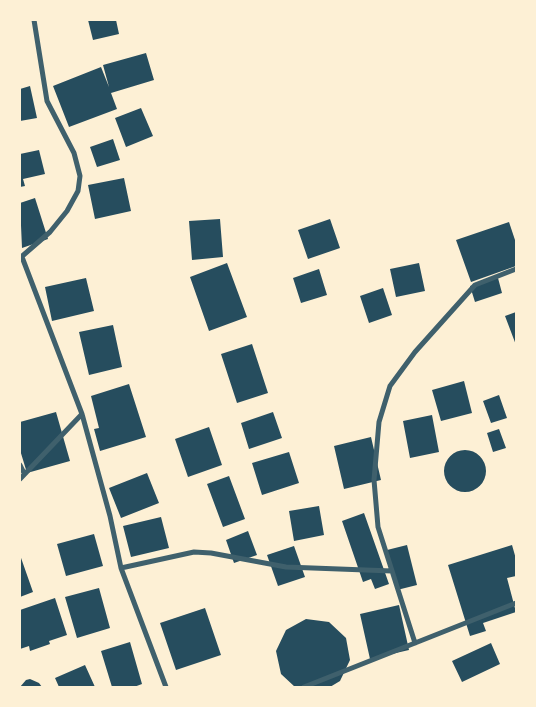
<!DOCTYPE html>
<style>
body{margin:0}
#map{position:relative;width:536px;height:707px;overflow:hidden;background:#fdf0d5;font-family:Overpass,sans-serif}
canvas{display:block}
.frame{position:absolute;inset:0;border:21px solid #fdf0d5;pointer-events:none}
</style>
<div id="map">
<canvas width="536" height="707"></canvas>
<div class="frame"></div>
</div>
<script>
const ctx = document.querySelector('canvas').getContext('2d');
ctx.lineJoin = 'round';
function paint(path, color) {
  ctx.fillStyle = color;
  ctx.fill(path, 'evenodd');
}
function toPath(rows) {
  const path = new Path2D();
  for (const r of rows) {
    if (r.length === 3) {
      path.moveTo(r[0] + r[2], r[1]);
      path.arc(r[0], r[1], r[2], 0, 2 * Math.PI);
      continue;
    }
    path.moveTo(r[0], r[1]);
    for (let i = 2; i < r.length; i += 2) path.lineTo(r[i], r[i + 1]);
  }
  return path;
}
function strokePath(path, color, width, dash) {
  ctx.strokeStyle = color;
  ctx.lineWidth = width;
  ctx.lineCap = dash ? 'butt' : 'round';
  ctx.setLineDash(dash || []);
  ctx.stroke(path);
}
paint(toPath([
 [88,20,116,20,119,34,93,40],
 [146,53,154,80,111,93,117,109,69,127,53,86,101,67,109,87,103,65],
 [30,86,37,118,20,121,20,89],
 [141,108,153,136,126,147,115,118],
 [113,139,120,160,97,167,90,147],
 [39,150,45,174,23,179,25,186,20,187,20,154],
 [124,178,131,211,95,219,88,185],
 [35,198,48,239,22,248,20,203],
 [220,219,223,257,192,260,189,221],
 [330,219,340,248,308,259,298,230],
 [509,222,516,243,516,266,471,282,456,240],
 [227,263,247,317,209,331,190,277],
 [419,263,425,291,396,297,390,269],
 [319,269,327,295,301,303,293,278],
 [86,278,94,311,52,321,45,287],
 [498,278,502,293,475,302,470,286],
 [383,288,392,315,369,323,360,296],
 [516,312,516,345,505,316],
 [113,325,122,367,89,375,79,332],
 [252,344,268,393,237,403,221,354],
 [464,381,472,413,441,421,432,390],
 [129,384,146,437,100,451,94,429,99,428,91,396],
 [499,395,507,418,491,423,483,401],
 [56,412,70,461,27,473,20,450,20,422],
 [273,412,282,438,249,449,241,423],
 [432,415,439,452,410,458,403,421],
 [209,427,222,465,188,477,175,439],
 [499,429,506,448,493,452,487,433],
 [371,437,381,480,344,489,334,446],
 [465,471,21],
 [289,452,299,483,262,495,252,463],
 [147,473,159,503,121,518,109,488],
 [229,476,245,519,223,527,207,484],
 [319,506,324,535,294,541,289,511],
 [364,513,389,584,375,589,371,579,363,582,342,521],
 [161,517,169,548,131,557,123,526],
 [248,531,257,555,234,563,226,540],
 [94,534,103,566,66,576,57,544],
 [407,545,417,585,397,590,387,550],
 [512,545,516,559,516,576,507,578,516,612,483,623,486,631,470,636,448,565],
 [294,546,305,577,278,586,267,555],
 [20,555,33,592,20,597],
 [99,588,110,628,77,638,65,597],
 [55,598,67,635,49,641,50,644,30,651,29,646,20,649,20,610],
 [399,605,409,650,370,659,360,614],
 [205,608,221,655,176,670,160,623],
 [306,619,329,622,346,638,350,660,340,681,330,687,295,687,281,674,276,651,286,630],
 [130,642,142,684,134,687,112,687,101,651],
 [491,643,500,664,462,682,452,661],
 [85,665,95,687,59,687,55,678],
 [30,679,39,683,42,687,20,687,26,680]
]), '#264d5e');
strokePath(toPath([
 [22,257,82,414,110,516,121,568,166,687],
 [20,258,50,232,67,211,78,191,80,176,74,153,47,101,34,20],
 [20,465,24,473],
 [20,479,82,414],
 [121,568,194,552,211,553,286,567,392,571],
 [415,643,378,527,374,480,379,422,390,386,415,352,475,285,516,269],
 [304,687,516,603]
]), '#3f606c', 5);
</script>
